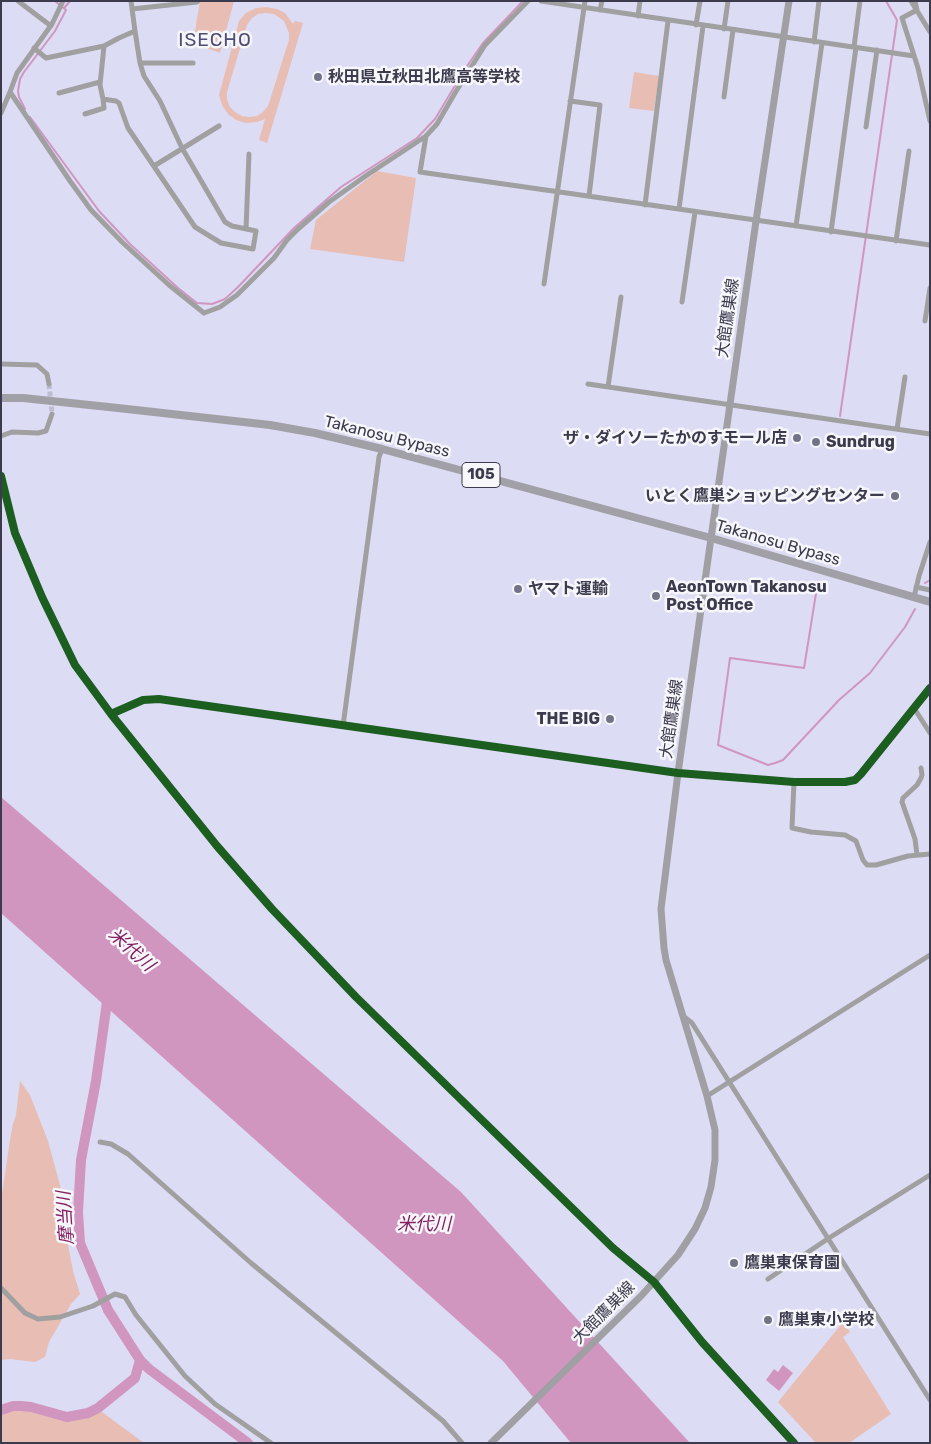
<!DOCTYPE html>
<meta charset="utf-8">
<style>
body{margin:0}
#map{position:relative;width:931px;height:1444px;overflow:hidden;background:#dcdcf4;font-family:Rubik,sans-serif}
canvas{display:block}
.frame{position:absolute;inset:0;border:2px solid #3b3b4d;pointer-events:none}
</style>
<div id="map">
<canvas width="931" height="1444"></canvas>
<div class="frame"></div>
</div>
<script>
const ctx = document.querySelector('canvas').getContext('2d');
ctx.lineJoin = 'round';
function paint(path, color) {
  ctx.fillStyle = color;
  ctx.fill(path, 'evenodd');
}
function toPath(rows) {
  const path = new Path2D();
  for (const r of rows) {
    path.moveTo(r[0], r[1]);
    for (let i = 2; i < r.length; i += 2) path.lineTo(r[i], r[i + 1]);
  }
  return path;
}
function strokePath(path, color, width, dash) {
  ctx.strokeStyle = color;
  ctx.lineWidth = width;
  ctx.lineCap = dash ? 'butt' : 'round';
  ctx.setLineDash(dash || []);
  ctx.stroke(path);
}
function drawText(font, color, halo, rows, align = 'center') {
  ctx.font = font + ' Rubik,"Noto Sans JP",sans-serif';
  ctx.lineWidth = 5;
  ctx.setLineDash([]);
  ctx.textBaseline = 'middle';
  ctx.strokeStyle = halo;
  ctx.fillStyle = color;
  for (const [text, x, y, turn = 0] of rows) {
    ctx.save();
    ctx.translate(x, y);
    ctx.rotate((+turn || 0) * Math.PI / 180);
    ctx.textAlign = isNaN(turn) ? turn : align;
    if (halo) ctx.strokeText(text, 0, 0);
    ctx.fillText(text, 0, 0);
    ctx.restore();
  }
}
paint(toPath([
 [200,1,234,1,220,53,193,43],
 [266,7,277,9,285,13,293,24,295,21,303,23,267,143,259,140,265,119,257,122,246,123,236,120,228,114,222,105,219,95,239,21,246,13,256,8],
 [266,13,274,14,284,21,289,33,289,40,268,106,263,112,257,116,249,117,242,116,235,112,230,107,227,99,227,92,247,25,252,18,258,14],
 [634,72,659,76,654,111,629,108],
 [377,171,416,178,404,262,310,249,316,220],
 [20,1081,30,1095,48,1141,60,1185,68,1245,73,1271,80,1294,71,1304,49,1342,45,1357,35,1362,10,1359,1,1360,1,1201,10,1140,13,1124,16,1115],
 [843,1322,850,1332,843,1337,891,1414,849,1443,816,1443,778,1402],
 [16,1409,41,1413,65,1421,102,1412,144,1443,1,1443,1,1414]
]), '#e8bdb4');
paint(toPath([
 [1,797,461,1192,690,1443,571,1443,503,1361,1,913],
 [783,1365,793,1373,779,1391,766,1380,774,1369,778,1372]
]), '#d196c0');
strokePath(toPath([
 [65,7,70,1],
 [25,109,19,97,18,91,20,79,24,72,55,31,66,10,55,1],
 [30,117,99,211,130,244,178,288,197,303,212,304,225,299,238,287,294,228,341,187,417,138,435,119,465,69,483,43,523,1],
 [840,416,897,20,886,1],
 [818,581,804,668,730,658,718,745,768,765,775,763,783,760,839,700,870,673,905,627,915,609],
 [925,583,930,580]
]), '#d196c0', 2);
strokePath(toPath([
 [108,995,96,1081,81,1160,78,1212,80,1243,108,1310,140,1360,149,1369,248,1443],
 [1,1410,13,1406,21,1406,31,1407,67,1417,88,1413,98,1408,135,1378,140,1360]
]), '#d196c0', 10);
strokePath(toPath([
 [49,384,52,414]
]), '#bcbcd3', 5, [5, 2.5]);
strokePath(toPath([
 [18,1,51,26],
 [131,1,135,31],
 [541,1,914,56],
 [911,1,930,32],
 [915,1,917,10,902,18,918,68,930,121],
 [132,9,197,2,198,1],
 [600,10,602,1],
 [638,16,640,1],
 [696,25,700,1],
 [724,29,728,1],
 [814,42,819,1],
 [854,47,860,1],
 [34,48,46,58,104,46,119,38,135,31,140,63,144,76,160,101,182,148,225,222,232,226,256,231,253,249,221,243,195,227,128,128,119,103,116,101,103,99,100,85,104,46],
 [140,63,193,63],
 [10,92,70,181,91,210,122,242,169,285,204,313,220,307,237,295,274,258,287,240,298,229,329,202,367,175,426,136,437,124,455,93,485,45,528,1],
 [59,93,100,82],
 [724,97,733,30],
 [570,101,600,105,589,196],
 [1,113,10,92,17,73,52,24,63,1],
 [85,114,104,108,103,99],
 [866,127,877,50],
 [426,136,420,172,930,245],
 [154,166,219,126],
 [645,205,668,21],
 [679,209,703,26],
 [796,226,822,43],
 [246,229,249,154],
 [831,232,856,47],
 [896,241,909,151],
 [544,284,585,1],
 [682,302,695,212],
 [925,321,930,288],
 [1,364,37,365,47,374,49,384],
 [588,384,930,434],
 [608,387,621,297],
 [897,429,905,377],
 [1,436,12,432,38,433,46,431,52,414],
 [1,476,15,533,42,597,75,665,111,714,217,846,272,909,356,997,613,1248,654,1282,702,1342,794,1443],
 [916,587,930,590],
 [914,597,919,576,930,542],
 [914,708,930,733],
 [111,714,143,700,159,699,678,773,794,782,845,782,855,780,861,774,930,688],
 [343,726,379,457,382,449],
 [794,782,792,828,811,832,845,835,856,841,863,860,867,865,876,865,908,856,930,854],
 [917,855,915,839,902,802,903,798,917,785,921,778,922,775,921,768],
 [683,1016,692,1023,930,1400],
 [707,1096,930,955],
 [100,1142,111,1144,128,1154,251,1263,443,1421,462,1443],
 [768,1279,829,1238,930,1175],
 [1,1288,25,1313,38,1319,60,1317,93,1306,115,1294,125,1297,136,1315,185,1376,215,1404,271,1443]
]), '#a0a0a1', 5);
strokePath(toPath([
 [491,1443,641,1296,678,1255,695,1229,705,1208,711,1187,715,1160,715,1130,707,1096,666,960,664,948,661,909,678,773,711,538,756,221,789,1]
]), '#a0a0a4', 7);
strokePath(toPath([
 [1,398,23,398,118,408,270,425,315,433,382,449,711,538,930,602]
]), '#a1a0a6', 8);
strokePath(toPath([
 [1,476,15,533,42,597,75,665,111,714,217,846,272,909,356,997,613,1248,654,1282,702,1342,794,1443],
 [111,714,143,700,159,699,678,773,794,782,845,782,855,780,861,774,930,688]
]), '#1b5e20', 8);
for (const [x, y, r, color] of [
 [318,77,5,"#737387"],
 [797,438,5,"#737387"],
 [816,442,5,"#737387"],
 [895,496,5,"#737387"],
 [518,589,5,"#737387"],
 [656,596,5,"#737387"],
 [610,719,5,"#737387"],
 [734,1263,5,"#737387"],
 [768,1320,5,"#737387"]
]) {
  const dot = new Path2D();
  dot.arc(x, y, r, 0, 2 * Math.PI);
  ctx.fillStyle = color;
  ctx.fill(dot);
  strokePath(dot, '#f6f6fb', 2);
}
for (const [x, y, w] of [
 [481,475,38]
]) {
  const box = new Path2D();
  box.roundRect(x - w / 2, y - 12.5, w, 25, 4);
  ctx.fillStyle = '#f6f6fb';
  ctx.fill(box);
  strokePath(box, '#3b3b4d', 1);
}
drawText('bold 15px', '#3b3b4d', null, [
 ["105",481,475]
]);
drawText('bold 16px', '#3b3b4d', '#f6f6fb', [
 ["秋田県立秋田北鷹高等学校",328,77],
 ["ザ・ダイソーたかのすモール店",787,438,"right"],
 ["Sundrug",826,442],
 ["いとく鷹巣ショッピングセンター",885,496,"right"],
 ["AeonTown Takanosu",666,587],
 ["Post Office",666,605],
 ["ヤマト運輸",528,589],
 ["THE BIG",600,719,"right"],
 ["鷹巣東保育園",744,1263],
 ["鷹巣東小学校",778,1320]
], 'left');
drawText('16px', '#3b3b4d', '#f6f6fb', [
 ["大館鷹巣線",728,318,-82],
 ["Takanosu Bypass",387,437,14],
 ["Takanosu Bypass",778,543,16],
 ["大館鷹巣線",672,719,-82],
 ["大館鷹巣線",604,1313,-45]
]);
drawText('italic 18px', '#852162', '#f6f6fb', [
 ["米代川",131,950,42],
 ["摩当川",66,1218,-94],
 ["米代川",424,1225]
]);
ctx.letterSpacing = '1px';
drawText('19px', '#4f4d74', '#f6f6fb', [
 ["ISECHO",215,41]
]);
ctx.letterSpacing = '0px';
</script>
